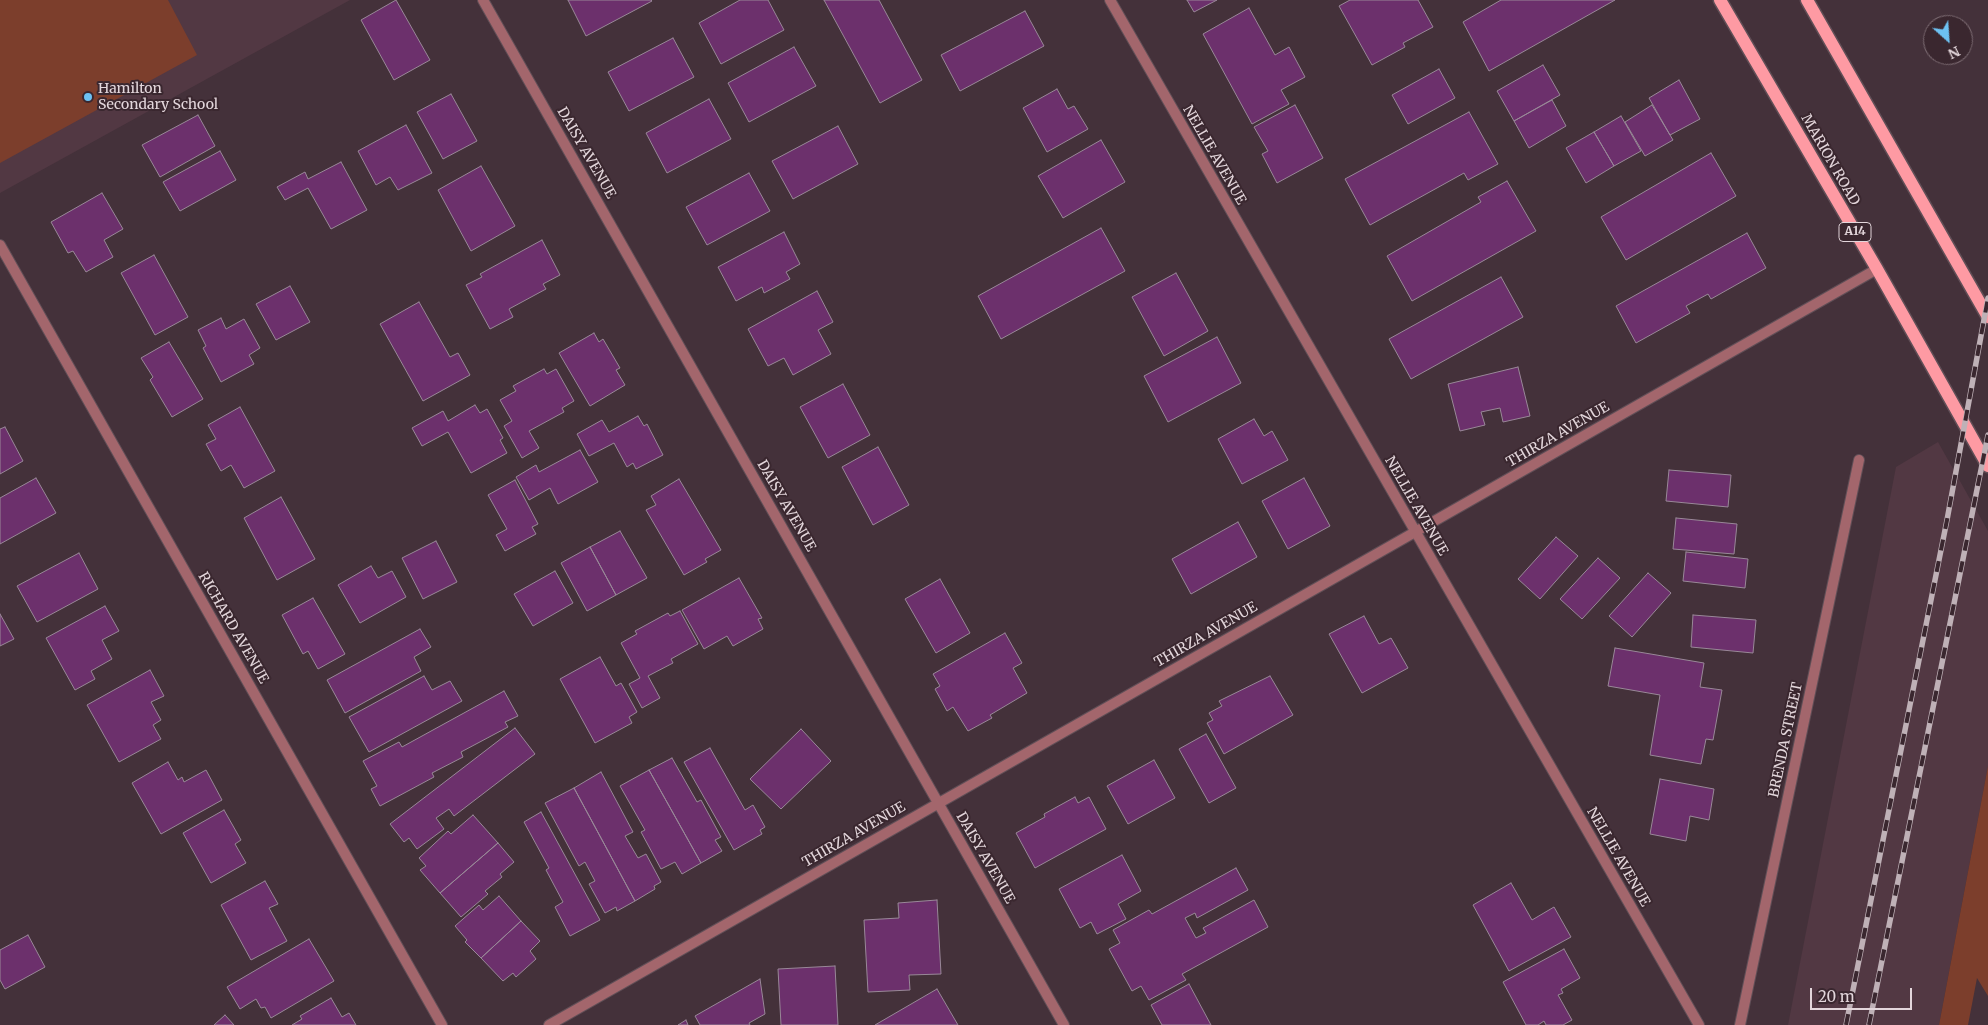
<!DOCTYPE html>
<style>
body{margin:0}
#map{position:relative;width:1988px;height:1025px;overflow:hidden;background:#44313a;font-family:Merriweather,serif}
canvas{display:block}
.north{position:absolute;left:1923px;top:15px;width:50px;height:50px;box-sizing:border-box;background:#3a272f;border:1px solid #7e6d74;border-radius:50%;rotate:154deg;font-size:14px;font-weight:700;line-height:20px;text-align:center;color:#e3d6db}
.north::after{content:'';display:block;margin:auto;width:18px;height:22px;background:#6dc2f3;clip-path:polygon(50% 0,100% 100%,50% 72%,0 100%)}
.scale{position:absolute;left:1810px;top:988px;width:102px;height:22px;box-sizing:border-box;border:2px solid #e3d6db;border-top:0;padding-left:6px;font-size:15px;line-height:18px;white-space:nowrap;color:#e3d6db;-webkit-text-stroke:4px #3a272f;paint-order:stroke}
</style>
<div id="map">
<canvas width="1988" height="1025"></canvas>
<div class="north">N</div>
<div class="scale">20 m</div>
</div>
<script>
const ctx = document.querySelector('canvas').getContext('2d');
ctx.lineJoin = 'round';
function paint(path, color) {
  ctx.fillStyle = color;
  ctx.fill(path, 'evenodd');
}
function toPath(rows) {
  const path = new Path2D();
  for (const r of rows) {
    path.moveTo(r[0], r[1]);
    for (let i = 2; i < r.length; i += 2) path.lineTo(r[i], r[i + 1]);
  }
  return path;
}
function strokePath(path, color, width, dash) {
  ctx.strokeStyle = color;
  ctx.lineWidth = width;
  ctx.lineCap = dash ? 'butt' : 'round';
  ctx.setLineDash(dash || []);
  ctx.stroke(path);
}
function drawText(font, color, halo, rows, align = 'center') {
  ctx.font = font + ' Merriweather,serif';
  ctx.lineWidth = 4;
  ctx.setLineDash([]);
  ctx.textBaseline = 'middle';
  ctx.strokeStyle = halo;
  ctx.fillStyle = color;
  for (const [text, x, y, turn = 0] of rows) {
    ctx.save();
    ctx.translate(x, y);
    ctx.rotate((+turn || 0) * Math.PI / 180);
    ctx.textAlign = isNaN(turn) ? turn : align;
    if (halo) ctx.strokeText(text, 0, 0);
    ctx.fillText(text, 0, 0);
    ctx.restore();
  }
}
paint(toPath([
 [0,0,350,0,0,193],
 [1938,442,1988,531,1988,766,1939,1025,1788,1025,1896,467]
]), '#523843');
paint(toPath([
 [0,0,168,0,197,55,0,163],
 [1988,766,1988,996,1977,978,1968,1025,1939,1025]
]), '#7c3e2c');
const building = toPath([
 [396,0,430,60,394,80,361,20,396,0],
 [568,0,651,0,652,1,586,36,568,0],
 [740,0,768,0,784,30,721,64,699,23,740,0],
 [824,0,879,0,922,80,880,103,824,0],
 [1187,0,1217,0,1194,12,1187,0],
 [1350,0,1418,0,1433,27,1403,43,1405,47,1372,65,1339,6,1350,0],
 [1501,0,1615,0,1489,71,1463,22,1501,0],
 [1249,8,1275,55,1289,47,1305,77,1281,90,1289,104,1252,124,1203,34,1249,8],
 [1025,11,1044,46,960,91,941,55,1025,11],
 [673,38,694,77,629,111,608,72,673,38],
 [794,47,816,86,749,122,728,83,794,47],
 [1543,65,1560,95,1514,121,1497,91,1543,65],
 [1439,69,1455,98,1408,124,1392,95,1439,69],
 [1679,80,1700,119,1670,135,1649,98,1679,80],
 [1057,89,1068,109,1074,106,1088,129,1047,152,1023,108,1057,89],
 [451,94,477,141,443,159,417,112,451,94],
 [709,99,731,139,667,173,646,133,709,99],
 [1552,100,1566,126,1529,148,1514,121,1552,100],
 [1295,105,1323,158,1277,183,1262,154,1268,151,1254,127,1295,105],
 [1652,105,1673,140,1645,156,1625,122,1652,105],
 [1469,112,1498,164,1468,180,1464,173,1370,225,1345,179,1469,112],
 [198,115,215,146,160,177,142,145,198,115],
 [1621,116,1641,151,1614,166,1594,132,1621,116],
 [406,125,432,173,398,190,390,177,376,185,358,151,406,125],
 [838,126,858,164,793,199,772,161,838,126],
 [1594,132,1614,166,1586,183,1566,148,1594,132],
 [1101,140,1125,182,1063,218,1038,176,1101,140],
 [220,151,236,180,180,211,163,182,220,151],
 [1711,153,1736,196,1626,260,1601,217,1711,153],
 [341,162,367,210,331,229,308,188,285,200,277,187,305,172,308,179,341,162],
 [481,166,515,226,471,251,438,190,481,166],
 [749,173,770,211,707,245,686,207,749,173],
 [1507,181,1536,231,1412,301,1387,256,1481,202,1478,197,1507,181],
 [102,193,123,229,104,240,113,257,86,272,73,251,68,253,51,222,102,193],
 [1101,228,1125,271,1001,339,978,296,1101,228],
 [784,232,800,264,786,272,790,279,764,293,762,287,736,301,718,267,784,232],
 [1747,233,1766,268,1711,299,1708,294,1686,306,1690,313,1636,343,1616,306,1747,233],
 [542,240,560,275,543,284,546,289,509,309,513,317,490,329,466,285,482,277,480,274,542,240],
 [154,255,188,317,155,335,121,273,154,255],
 [1176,273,1208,331,1164,356,1132,297,1176,273],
 [1501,277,1523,317,1411,379,1389,339,1501,277],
 [290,286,310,322,276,340,256,304,290,286],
 [817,291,833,322,818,330,831,354,793,375,784,358,768,366,748,329,817,291],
 [419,302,450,357,458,353,470,375,423,401,380,324,419,302],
 [221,318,226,329,244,319,260,348,249,355,254,364,221,382,203,348,206,346,198,330,221,318],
 [594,333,599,342,603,339,620,368,616,370,625,385,590,406,559,353,594,333],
 [1217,337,1241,383,1168,422,1144,376,1217,337],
 [169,342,203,399,172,417,150,380,153,377,141,358,169,342],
 [1518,367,1530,416,1503,422,1500,408,1481,412,1485,425,1460,431,1448,384,1518,367],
 [544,369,547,374,556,369,574,401,562,408,564,412,529,431,539,448,522,458,504,426,512,421,500,400,516,391,513,386,544,369],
 [843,384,870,435,828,458,800,407,843,384],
 [475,405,480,413,487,409,503,438,500,440,507,453,471,473,448,432,422,446,412,428,443,411,448,421,475,405],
 [240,407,275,471,244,488,231,465,221,471,206,444,216,439,208,425,240,407],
 [638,416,644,426,647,424,663,455,636,469,633,463,627,467,614,443,589,456,577,434,602,420,609,432,638,416],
 [1254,419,1264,436,1272,431,1288,460,1242,484,1218,439,1254,419],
 [5,427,23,461,0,474,0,429,5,427],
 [878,447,909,505,873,525,842,467,878,447],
 [580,450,598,482,558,504,550,488,529,500,516,477,536,465,539,472,580,450],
 [1669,470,1731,475,1728,507,1666,501,1669,470],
 [36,478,56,513,0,544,0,498,36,478],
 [1304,478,1330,526,1288,549,1262,501,1304,478],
 [679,479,721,550,705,559,707,562,684,575,646,510,656,505,651,496,679,479],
 [515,480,538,524,532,527,536,534,505,551,496,535,507,529,488,495,515,480],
 [281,497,315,559,277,580,244,518,281,497],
 [1676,518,1737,524,1734,554,1673,549,1676,518],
 [1238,522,1257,557,1191,594,1172,559,1238,522],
 [620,531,647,578,616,595,590,547,620,531],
 [1556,537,1578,556,1540,599,1518,579,1556,537],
 [436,541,457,582,423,599,402,558,436,541],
 [590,547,616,595,587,611,561,563,590,547],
 [1686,552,1748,559,1745,588,1683,581,1686,552],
 [79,553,98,589,37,622,17,586,79,553],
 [1598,558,1620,578,1582,619,1560,599,1598,558],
 [371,566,378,578,392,571,406,597,360,623,338,585,371,566],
 [555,571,573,603,533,626,514,594,555,571],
 [1648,573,1671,593,1632,637,1609,616,1648,573],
 [739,578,762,618,758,619,763,629,733,646,727,636,704,649,682,610,739,578],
 [940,579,970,633,936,653,905,599,940,579],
 [313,598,345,654,318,669,308,651,303,654,282,615,313,598],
 [105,606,119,631,102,640,112,659,91,671,95,679,75,690,46,638,105,606],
 [680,611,698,644,671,659,673,663,648,676,660,698,642,708,629,684,640,678,621,643,637,634,635,631,668,613,670,616,680,611],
 [0,614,14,639,0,646,0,614],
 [1693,615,1756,620,1753,653,1691,647,1693,615],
 [1364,616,1379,644,1391,638,1408,668,1362,693,1329,634,1364,616],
 [420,629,431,647,414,657,421,671,345,713,327,680,420,629],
 [1005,633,1022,663,1013,668,1027,693,990,715,992,718,968,731,953,707,947,711,935,689,940,686,933,674,1005,633],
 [1615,648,1704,663,1700,687,1722,690,1713,740,1706,739,1701,764,1650,755,1660,695,1608,686,1615,648],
 [600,657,616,686,621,683,637,712,629,717,632,723,595,743,560,679,600,657],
 [150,670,164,696,151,702,161,720,153,725,161,739,119,762,87,705,150,670],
 [424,676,432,690,450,681,462,701,369,752,349,717,424,676],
 [1270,676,1293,715,1224,754,1207,723,1213,720,1209,713,1222,706,1219,701,1270,676],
 [504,691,518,716,505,722,508,727,461,752,463,757,432,773,434,777,380,806,371,789,377,786,363,761,399,742,402,747,504,691],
 [515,728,535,754,454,816,449,809,436,818,444,829,417,849,409,838,404,842,390,824,515,728],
 [801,729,831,761,781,809,750,779,801,729],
 [1206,734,1236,788,1209,803,1179,749,1206,734],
 [710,748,745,810,753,805,765,827,760,830,762,834,734,850,684,762,710,748],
 [672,758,697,802,701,800,721,837,715,840,722,851,701,863,649,770,672,758],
 [1154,760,1175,798,1128,824,1107,786,1154,760],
 [168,762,178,780,182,777,184,782,206,770,222,800,161,834,132,783,168,762],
 [649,770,701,863,682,874,675,862,661,869,641,832,645,830,620,786,649,770],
 [601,772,633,832,625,836,638,858,646,854,661,882,654,886,655,889,635,901,574,788,601,772],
 [1660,779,1714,789,1709,820,1690,816,1686,841,1650,834,1660,779],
 [574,788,635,901,617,911,616,907,605,913,589,884,595,881,585,862,579,866,545,803,574,788],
 [1075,797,1078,803,1089,797,1106,829,1035,868,1016,833,1045,817,1044,814,1075,797],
 [224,810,241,840,235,844,246,863,211,883,183,833,224,810],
 [541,812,600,920,570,936,555,907,563,902,546,870,549,868,524,822,541,812],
 [473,815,498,843,440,893,420,870,426,866,419,858,448,831,451,834,473,815],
 [498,843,514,862,500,874,502,877,485,891,488,894,461,917,440,893,498,843],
 [1122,855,1141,891,1118,904,1126,919,1097,934,1091,922,1080,928,1059,889,1122,855],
 [1236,868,1248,890,1197,918,1195,913,1185,918,1196,938,1206,933,1203,928,1254,900,1268,927,1182,974,1186,980,1149,1000,1141,986,1132,991,1109,949,1120,943,1113,930,1149,910,1152,914,1236,868],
 [265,881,278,904,269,908,287,941,251,960,221,905,265,881],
 [1511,883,1532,920,1554,907,1571,937,1509,971,1473,905,1511,883],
 [499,896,521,921,481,958,465,942,467,940,455,926,479,905,483,910,499,896],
 [937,900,941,974,909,975,910,990,868,992,864,920,899,918,898,903,937,900],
 [521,921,540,941,530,951,536,959,516,977,513,973,503,981,481,958,521,921],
 [28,935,45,967,5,989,0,980,0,950,28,935],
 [309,939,334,981,271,1018,265,1007,261,1008,256,999,240,1009,227,987,309,939],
 [1564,949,1580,978,1561,989,1563,993,1558,995,1572,1020,1563,1025,1546,1025,1544,1021,1538,1025,1526,1025,1503,982,1564,949],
 [835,966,838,1025,781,1025,778,969,835,966],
 [760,979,765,1014,749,1023,750,1025,700,1025,695,1016,760,979],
 [1189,984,1211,1025,1162,1025,1151,1005,1189,984],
 [937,989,958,1025,875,1025,937,989],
 [331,998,342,1017,349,1013,356,1025,292,1025,302,1019,300,1016,331,998],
 [225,1015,234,1025,214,1025,225,1015],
 [686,1020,688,1025,678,1025,686,1020]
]);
paint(building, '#6c306c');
strokePath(building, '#998898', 1);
const street = toPath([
 [483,0,1064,1025],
 [1110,0,1699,1025],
 [0,245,442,1025],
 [549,1025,1877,269],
 [1740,1025,1859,460]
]);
const primary = toPath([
 [1720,0,1877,269,1988,466],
 [1807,0,1988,317]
]);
strokePath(street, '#614f57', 12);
strokePath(primary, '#614f57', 15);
strokePath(street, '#a3666c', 10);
strokePath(primary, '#fe9aa3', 12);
const rail = toPath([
 [1846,1025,1947,520,1988,298],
 [1869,1025,1988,435]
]);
strokePath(rail, '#bfb1b7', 5.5);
strokePath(rail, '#3a272f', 4, [11]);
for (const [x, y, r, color] of [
 [88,97,5,"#6dc2f3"]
]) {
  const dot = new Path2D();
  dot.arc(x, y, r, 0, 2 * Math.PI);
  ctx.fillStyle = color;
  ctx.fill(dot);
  strokePath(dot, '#3a272f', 2);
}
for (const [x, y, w] of [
 [1855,232,32]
]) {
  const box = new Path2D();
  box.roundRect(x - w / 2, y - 9.5, w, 19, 4);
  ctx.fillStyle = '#3a272f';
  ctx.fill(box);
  strokePath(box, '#e3d6db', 1);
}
drawText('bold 12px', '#e3d6db', null, [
 ["A14",1855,232]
]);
drawText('14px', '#e3d6db', '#3a272f', [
 ["Hamilton",98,89],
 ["Secondary School",98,105]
], 'left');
drawText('14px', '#e3d6db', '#3a272f', [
 ["DAISY AVENUE",586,153,60],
 ["NELLIE AVENUE",1214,155,60],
 ["MARION ROAD",1830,160,60],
 ["THIRZA AVENUE",1558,435,-30],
 ["DAISY AVENUE",786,506,60],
 ["NELLIE AVENUE",1416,506,60],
 ["RICHARD AVENUE",233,628,60],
 ["THIRZA AVENUE",1206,635,-30],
 ["BRENDA STREET",1786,740,-78],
 ["THIRZA AVENUE",854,835,-30],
 ["NELLIE AVENUE",1618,857,60],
 ["DAISY AVENUE",985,858,60]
]);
</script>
